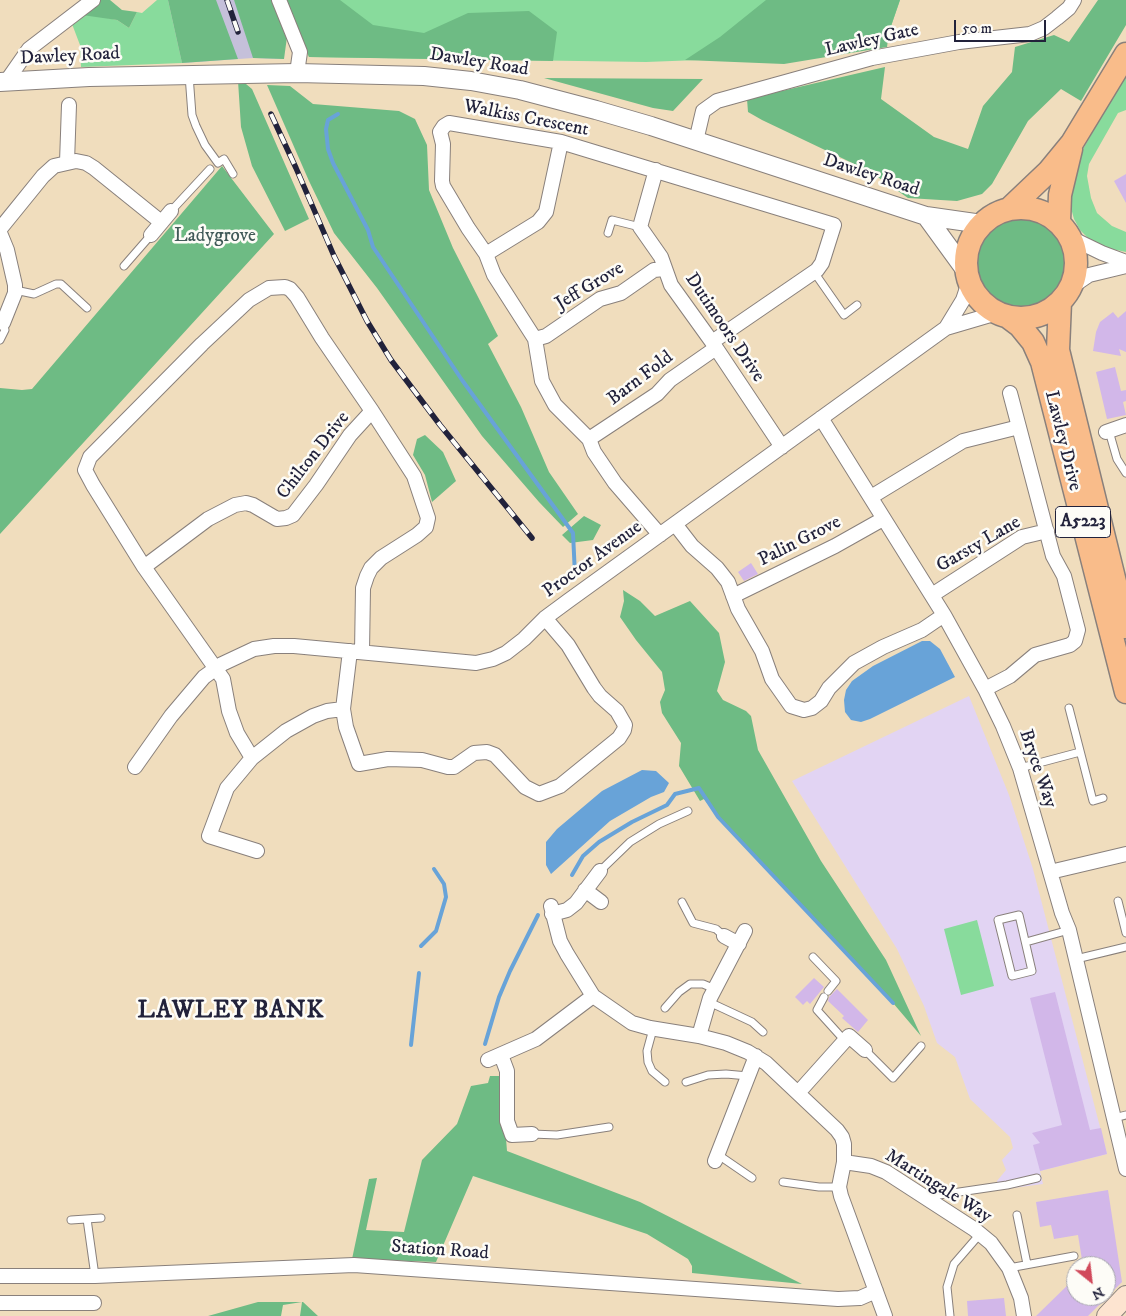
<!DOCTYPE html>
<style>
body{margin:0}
#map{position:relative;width:1126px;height:1316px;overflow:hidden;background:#f0ddbd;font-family:"IM FELL DW Pica",serif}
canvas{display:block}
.north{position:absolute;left:1066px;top:1256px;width:50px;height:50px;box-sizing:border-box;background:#fdfcf7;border:1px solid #a5a5ac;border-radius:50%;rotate:151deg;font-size:14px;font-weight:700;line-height:20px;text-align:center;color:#22223b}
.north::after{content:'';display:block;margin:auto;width:18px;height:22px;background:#d1495b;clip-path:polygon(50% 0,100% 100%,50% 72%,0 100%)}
.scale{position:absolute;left:954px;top:20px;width:92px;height:22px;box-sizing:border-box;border:2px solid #22223b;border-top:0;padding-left:6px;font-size:15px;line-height:18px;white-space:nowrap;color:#22223b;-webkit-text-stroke:4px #fdfcf7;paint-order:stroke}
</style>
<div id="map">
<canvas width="1126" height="1316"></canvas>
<div class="north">N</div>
<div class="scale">50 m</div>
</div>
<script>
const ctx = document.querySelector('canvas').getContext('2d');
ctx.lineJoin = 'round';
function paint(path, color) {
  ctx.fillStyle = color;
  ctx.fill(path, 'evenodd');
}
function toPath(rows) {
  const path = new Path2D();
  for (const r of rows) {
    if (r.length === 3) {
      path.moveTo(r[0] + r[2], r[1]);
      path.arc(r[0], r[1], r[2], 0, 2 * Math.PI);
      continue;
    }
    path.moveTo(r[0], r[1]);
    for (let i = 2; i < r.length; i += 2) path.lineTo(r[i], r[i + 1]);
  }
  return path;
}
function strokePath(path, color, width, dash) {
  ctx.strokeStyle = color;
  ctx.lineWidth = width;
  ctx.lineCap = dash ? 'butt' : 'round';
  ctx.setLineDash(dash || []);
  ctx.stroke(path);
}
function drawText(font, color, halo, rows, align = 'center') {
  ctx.font = font + ' "IM FELL DW Pica",serif';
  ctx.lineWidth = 5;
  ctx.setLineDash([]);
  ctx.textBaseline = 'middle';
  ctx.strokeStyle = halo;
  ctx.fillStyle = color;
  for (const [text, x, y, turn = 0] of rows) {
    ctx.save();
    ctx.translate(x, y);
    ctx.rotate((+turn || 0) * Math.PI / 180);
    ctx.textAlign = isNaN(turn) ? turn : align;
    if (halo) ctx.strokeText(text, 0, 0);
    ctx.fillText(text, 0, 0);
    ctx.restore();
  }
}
paint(toPath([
 [969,696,1009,795,1033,869,1107,1154,1040,1171,1043,1184,998,1190,997,1181,1006,1170,1002,1160,1013,1148,1010,1137,970,1099,955,1057,937,1043,924,1006,897,949,792,781]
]), '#e2d4f3');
paint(toPath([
 [168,0,273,0,284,59,253,58,182,63]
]), '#c5c0da');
paint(toPath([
 [157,0,168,0,182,63,81,67,80,45,72,24,82,15,93,15,117,20,129,28,137,12,142,13],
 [286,0,900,0,889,32,750,58,646,62,309,57],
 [1126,74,1126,110,1118,113,1089,164,1087,176,1091,198,1097,213,1112,226,1126,232,1126,252,1102,247,1089,239,1080,230,1074,219,1071,208,1072,171,1083,149],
 [977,920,994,986,961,995,944,929]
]), '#88db9c');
paint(toPath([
 [97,0,110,0,122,10,137,12,129,28,117,20,82,15],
 [168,0,216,0,238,59,182,63],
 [234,0,273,0,287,37,284,59,253,58],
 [286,0,340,0,373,25,424,33,468,13,529,11,557,32,553,61,309,57],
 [766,0,900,0,889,32,887,47,784,64,685,60,720,37],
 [1098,0,1126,0,1126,25,1081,101,1061,89,1028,121,992,184,982,194,957,201,908,198,869,171,762,120,748,112,747,99,885,67,881,99,934,137,968,149,983,106,1012,72,1015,47,1054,35,1069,42],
 [544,78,703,79,673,111,653,108],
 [238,81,246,84,252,89,309,219,285,231,252,166,241,127],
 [267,85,290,86,313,104,399,111,415,119,427,145,429,190,453,248,498,336,488,344,521,407,549,472,578,514,563,527,539,502,482,436,377,288,334,233,309,181],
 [222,166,274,234,0,534,0,388,22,390,32,389],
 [1022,263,46],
 [425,435,443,452,456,481,432,502,425,475,413,455,417,439],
 [584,516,601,525,593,540,570,543,562,535],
 [623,590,640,601,655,616,690,601,719,633,725,662,717,691,723,700,746,711,751,716,758,750,821,861,886,960,921,1036,893,1003,718,817,704,799,700,801,679,766,681,743,662,713,660,702,665,690,662,672,636,640,620,617,624,601],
 [490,1076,501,1076,507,1151,640,1202,802,1284,692,1273,692,1266,688,1259,647,1234,473,1176,436,1262,352,1259,369,1179,377,1178,366,1230,404,1232,422,1160,457,1124,471,1086,488,1083],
 [258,1302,303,1302,318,1316,300,1316,302,1302,283,1305,281,1316,208,1316]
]), '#6ebb84');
paint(toPath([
 [922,641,930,641,940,649,955,677,870,719,861,722,851,720,845,712,844,700,846,690,852,681,873,666],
 [642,770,656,771,669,783,664,792,651,797,610,821,551,874,546,865,546,842,557,829,602,791]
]), '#68a3d8');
strokePath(toPath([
 [338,114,328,120,326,129,328,149,333,163,368,230,373,247,462,380,573,533,575,575],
 [572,875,583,856,599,842,632,822,667,805,675,794,699,788,718,817,893,1003],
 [421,946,436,931,446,897,444,884,434,869],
 [485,1044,499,997,510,971,538,915],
 [411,1045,419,973]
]), '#68a3d8', 4);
paint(toPath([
 [1126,174,1126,203,1114,181],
 [1126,311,1126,352,1119,349,1121,356,1093,351,1096,332,1100,322,1113,312,1118,318],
 [1115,367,1121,391,1126,390,1126,401,1123,402,1126,415,1107,419,1096,372],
 [751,563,758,574,744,581,738,572],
 [814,978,824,987,810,1004,807,1001,803,1005,795,997],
 [837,989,868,1020,858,1032,842,1018,844,1016,828,1001,829,997],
 [1055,992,1090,1130,1101,1128,1107,1154,1040,1171,1033,1145,1040,1143,1032,1133,1062,1125,1030,998],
 [1108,1190,1122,1282,1088,1316,1036,1316,1076,1277,1076,1296,1106,1296,1106,1266,1083,1266,1078,1235,1054,1239,1051,1225,1040,1227,1036,1202],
 [1004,1298,1006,1316,968,1316,967,1301]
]), '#d2b7e9');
const service = toPath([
 [189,75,192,115,196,126,205,145,218,163,224,159,233,174],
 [171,211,210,169],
 [608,233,612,220,640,227],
 [124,266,151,235],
 [814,272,844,315,857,305],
 [15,290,34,294,56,284,61,284,87,308],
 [0,340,5,330,3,323],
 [1109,431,1117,459,1126,473],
 [1069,708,1093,801,1103,798],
 [1020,768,1080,752],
 [600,871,630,842,659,824,688,811],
 [1118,901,1126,933],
 [682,902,693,923,716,929,724,936],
 [1019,915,1032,971,1012,976,998,920,1019,915],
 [1026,942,1069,930],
 [813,957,836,981,828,991],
 [1076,959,1126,947],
 [824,997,817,1010,845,1041],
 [709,1002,752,1022,763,1032],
 [665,1008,679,992,690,984,703,984,715,989],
 [653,1029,647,1051,648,1062,652,1071,665,1082],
 [865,1050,893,1078,921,1046],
 [686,1082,708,1075,726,1074,748,1076],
 [1114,1118,1126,1115],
 [532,1134,557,1135,609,1127],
 [717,1154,752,1178],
 [783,1182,819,1187,839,1187],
 [931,1200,939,1195,1007,1185,1037,1178],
 [1017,1215,1027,1264],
 [87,1219,95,1276],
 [71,1220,101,1218],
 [1009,1268,1074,1256],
 [950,1316,947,1287,954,1264,980,1234]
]);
const minor = toPath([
 [279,0,300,52,297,73],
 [6,82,29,49,93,0],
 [696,141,703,111,717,101,872,58,959,42,1030,34,1044,28,1057,18,1069,8,1074,0],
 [67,162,69,105],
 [656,170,640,227,661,257,671,285,712,342,782,447],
 [0,229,43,176,54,166,76,161,86,163,94,168,161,222],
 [0,233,7,250,15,285,15,293,3,323],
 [151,235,171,211],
 [1071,238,1102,253,1126,262],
 [486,254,538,222,546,212,561,142],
 [1070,288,1089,275,1126,266],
 [946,328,963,300,969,282],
 [535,339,546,336,600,299,621,293,654,270,664,269],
 [821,418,944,615,985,689,1003,726,1020,768,1062,913,1069,930,1126,1169],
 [1106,432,1126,425],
 [589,439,657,394,670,380,716,348],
 [871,497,963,441,1019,427],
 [675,524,692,546,717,568,728,582,738,609,762,651,772,679,791,706,804,710,812,708,821,701,829,688,854,663,883,647,922,630,944,615],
 [660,535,615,483,594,452,589,439,555,405,542,381,535,339,494,275,486,254,468,228,443,186,442,181,443,144,440,132,444,126,449,123,561,142,834,225,822,263,817,270,712,342],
 [144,567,208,519,235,505,246,503,253,505,277,519,286,518,293,515,316,485,350,435,372,411],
 [932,595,1022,537,1047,531],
 [733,596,835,546,883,519],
 [350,651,343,709,346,727,359,764,388,759,422,760,448,767,454,767,474,753,487,752,495,755,525,787,539,794,560,786,619,738,624,730,625,725,617,711,600,696,594,688,568,645,545,618],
 [985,689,1010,676,1035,655,1070,645,1075,641,1078,630,1064,576,1053,556,1010,393],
 [252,758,237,733,229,711,223,679,144,567,93,485,85,470,90,457,202,344,249,300,269,288,285,287,290,289,297,297,322,338,372,411,414,476,428,518,426,527,417,535,381,558,371,568,367,576,363,588,362,652],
 [135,767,171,716,204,677,222,664,254,649,274,646,294,646,476,663,493,659,506,653,524,639,545,618,568,601,946,328,997,313],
 [257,851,209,836,227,788,252,758,286,731,313,716,327,711,343,709],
 [1050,872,1126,854],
 [585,890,601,902],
 [551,906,560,941,567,954,593,996,632,1023,650,1028,699,1036,726,1043,748,1052,766,1063,837,1130,842,1137,844,1144,844,1162,839,1187,841,1196,885,1316],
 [552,914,567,910,576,903,600,871],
 [724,936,739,944],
 [699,1036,710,998,745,931],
 [501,1055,507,1071,507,1121,512,1135,532,1134],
 [488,1060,536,1039,593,996],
 [798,1093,849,1036,865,1050],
 [715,1161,756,1056],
 [844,1162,871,1166,886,1172,974,1229,991,1243,1009,1268,1021,1298,1024,1316],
 [0,1276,95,1276,354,1265,838,1299,860,1298,876,1291],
 [0,1303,94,1303]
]);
const tertiary = toPath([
 [0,82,89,77,297,73,424,76,471,81,520,90,596,110,651,126,926,216,982,224],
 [926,216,966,271]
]);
const secondary = toPath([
 [1107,1316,1126,1296]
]);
const primary = toPath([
 [1021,263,55],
 [1009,209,1049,171,1072,143,1126,54],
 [1059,222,1060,195,1071,149],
 [1060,302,1058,350,1126,627],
 [1008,317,1020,326,1033,342,1042,362,1126,692]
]);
strokePath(service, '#89807c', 9);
strokePath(minor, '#89807c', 16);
strokePath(tertiary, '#89807c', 20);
strokePath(secondary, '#89807c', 22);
strokePath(primary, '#89807c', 25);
strokePath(service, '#fff', 7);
strokePath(minor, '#fff', 14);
strokePath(tertiary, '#fff', 18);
strokePath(secondary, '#fde4d0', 20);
strokePath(primary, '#f9bc8a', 22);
const rail = toPath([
 [227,0,238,32],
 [271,114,296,168,334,256,367,321,391,360,440,425,532,538]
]);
strokePath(rail, '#22223b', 5.5);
strokePath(rail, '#fdfcf7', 4, [11]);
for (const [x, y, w] of [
 [1083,522,55]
]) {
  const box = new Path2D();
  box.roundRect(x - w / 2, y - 15.5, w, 31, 4);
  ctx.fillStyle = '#fdfcf7';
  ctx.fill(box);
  strokePath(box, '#22223b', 1);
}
drawText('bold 18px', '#22223b', null, [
 ["A5223",1083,522]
]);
drawText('19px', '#22223b', '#fdfcf7', [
 ["Lawley Gate",872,41,-13],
 ["Dawley Road",70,57,-3],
 ["Dawley Road",479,63,9],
 ["Walkiss Crescent",526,119,11],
 ["Dawley Road",871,176,18],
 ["Jeff Grove",590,287,-31],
 ["Dutimoors Drive",724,328,56],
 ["Barn Fold",641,379,-37],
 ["Lawley Drive",1062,441,76],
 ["Chilton Drive",314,456,-52],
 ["Palin Grove",800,542,-27],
 ["Garsty Lane",979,545,-30],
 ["Proctor Avenue",593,560,-36],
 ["Bryce Way",1037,769,71],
 ["Martingale Way",938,1187,32],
 ["Station Road",440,1251,4]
]);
drawText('19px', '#415a58', '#fdfcf7', [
 ["Ladygrove",215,237]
]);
ctx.letterSpacing = '1px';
drawText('bold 24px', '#22223b', '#fdfcf7', [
 ["LAWLEY BANK",231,1012]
]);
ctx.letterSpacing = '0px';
</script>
